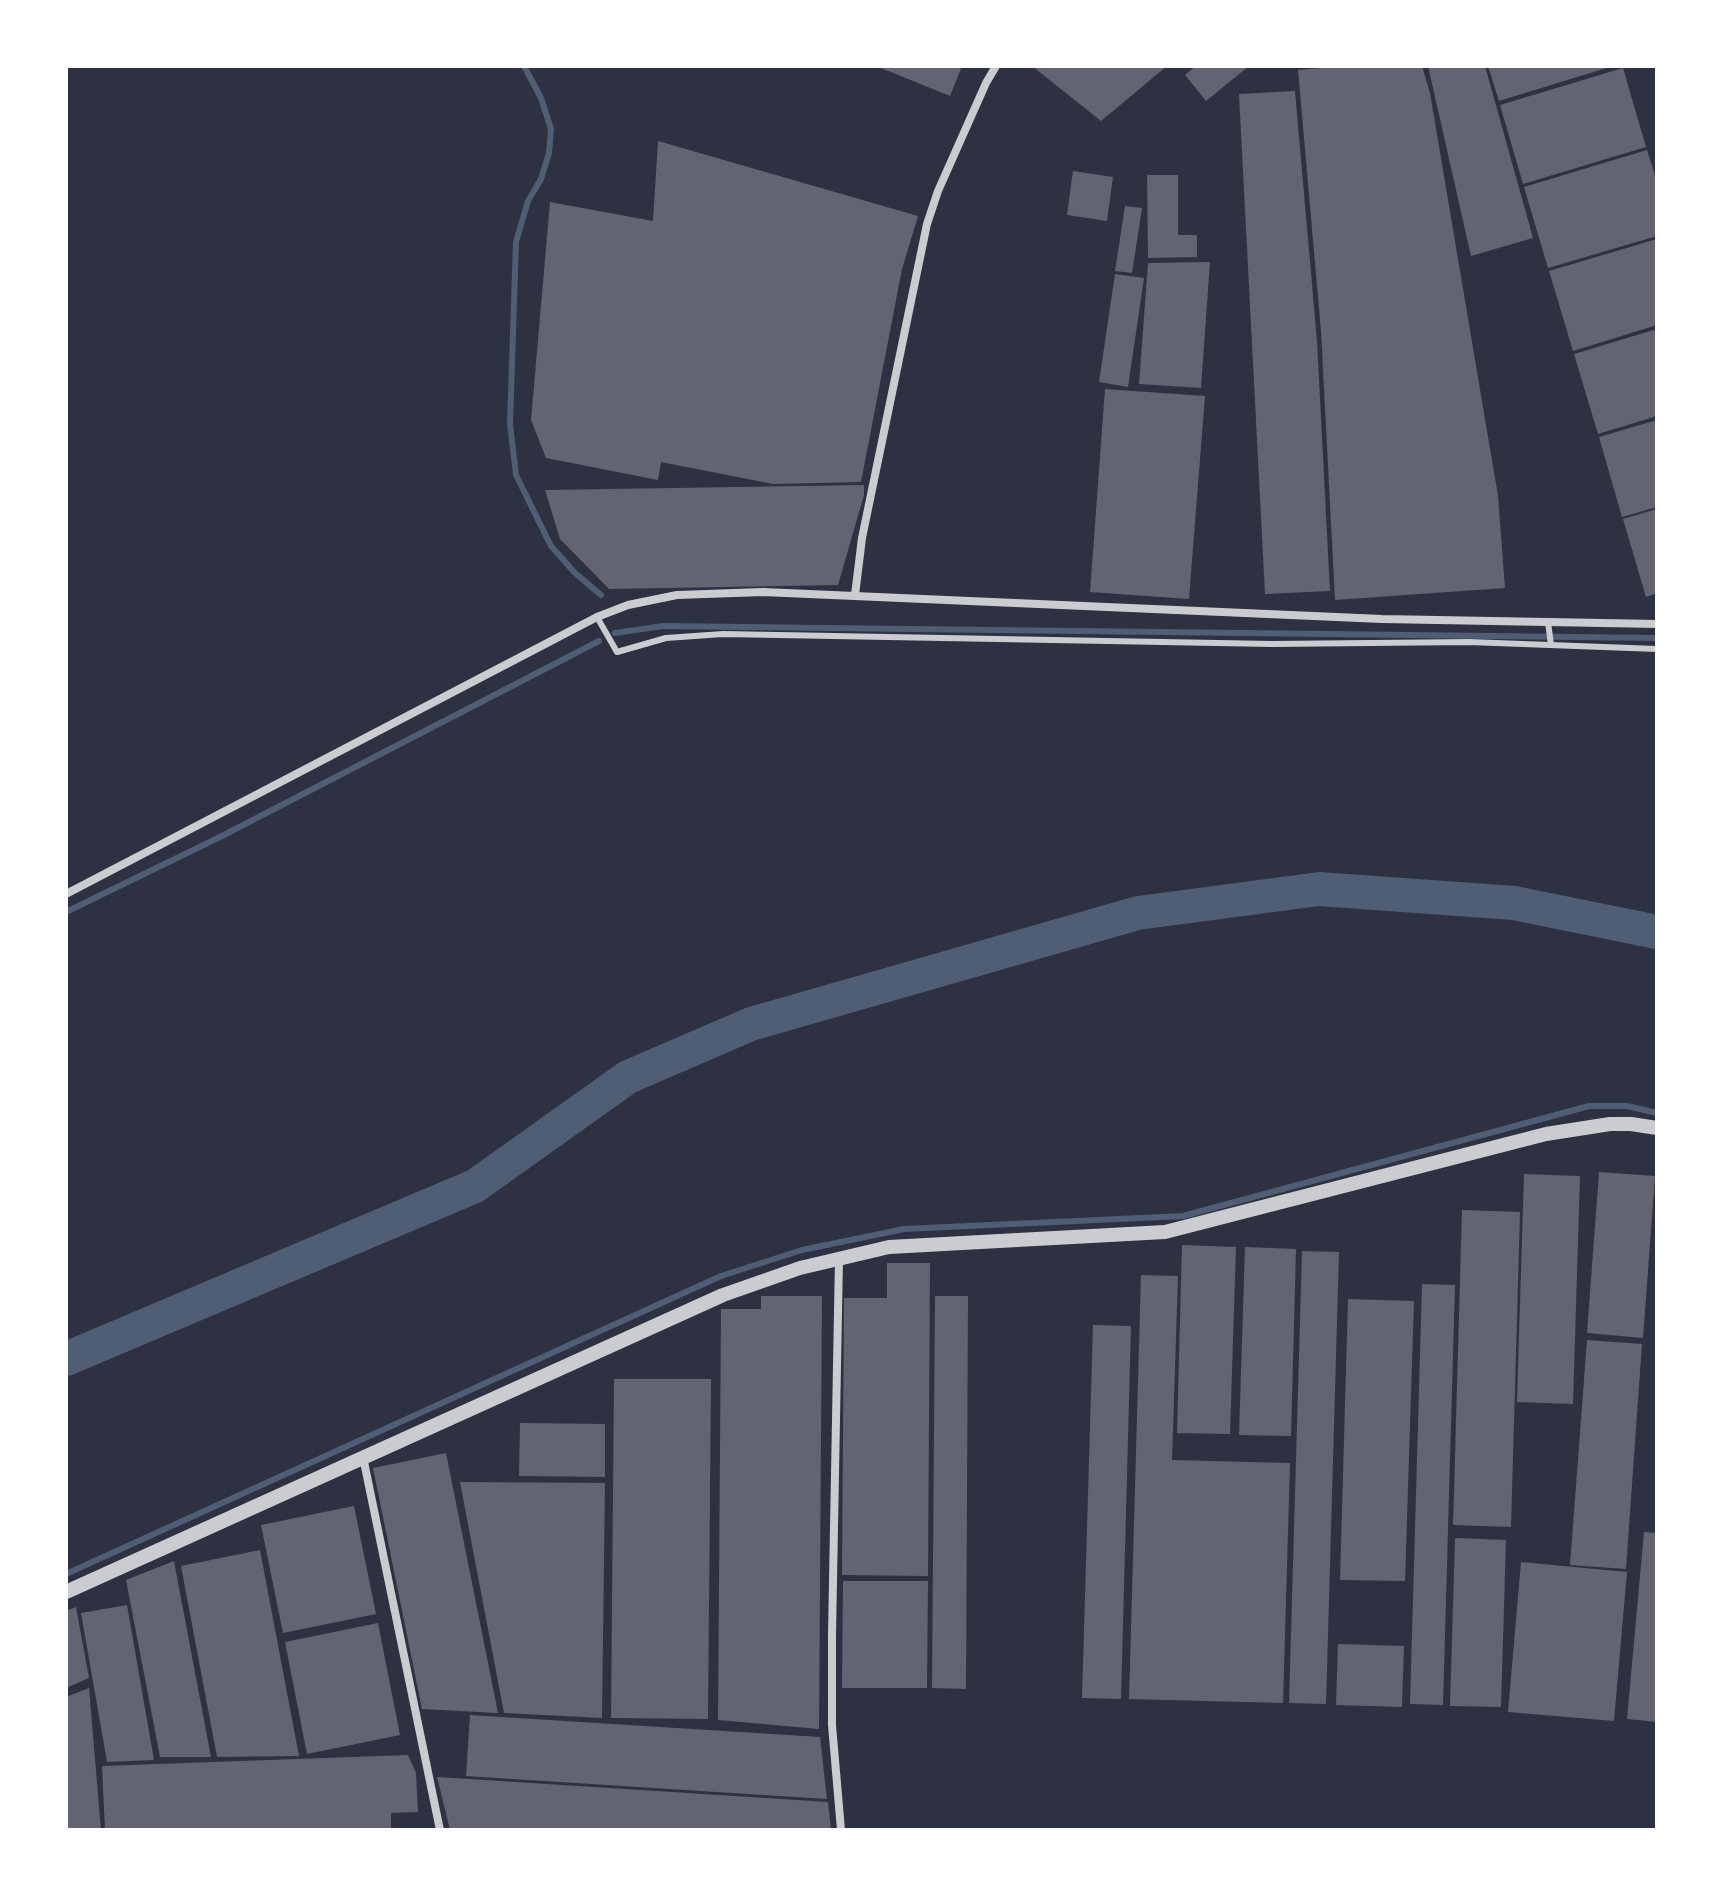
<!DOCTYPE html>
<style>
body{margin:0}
#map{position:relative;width:1723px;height:1896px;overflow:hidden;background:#2d3142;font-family:"Fira Sans Condensed",sans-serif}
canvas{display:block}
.frame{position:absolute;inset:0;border:68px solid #fff;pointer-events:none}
</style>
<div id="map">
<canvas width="1723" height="1896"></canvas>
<div class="frame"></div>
</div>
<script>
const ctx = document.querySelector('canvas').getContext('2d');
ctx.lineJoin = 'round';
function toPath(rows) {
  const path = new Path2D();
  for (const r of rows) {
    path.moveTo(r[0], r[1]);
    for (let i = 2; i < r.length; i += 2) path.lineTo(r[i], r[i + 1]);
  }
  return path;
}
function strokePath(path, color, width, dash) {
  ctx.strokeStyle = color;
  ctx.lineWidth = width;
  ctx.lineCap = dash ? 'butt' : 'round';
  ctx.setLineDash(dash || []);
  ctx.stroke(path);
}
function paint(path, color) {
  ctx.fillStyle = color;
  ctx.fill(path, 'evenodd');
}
strokePath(toPath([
 [524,66,541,98,551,129,549,153,541,179,528,201,516,242,510,424,516,475,551,546,575,573,601,595],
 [615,633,663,626,1657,638],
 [66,912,220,837,599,641],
 [66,1574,721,1276,802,1250,904,1229,1183,1216,1589,1106,1627,1106,1657,1113]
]), '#4f5d75', 6);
strokePath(toPath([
 [66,1359,475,1186,628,1077,751,1024,1138,913,1319,889,1514,903,1657,932]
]), '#4f5d75', 34);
paint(toPath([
 [876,66,962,66,950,96],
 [1032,66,1167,66,1101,121],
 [1196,66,1249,66,1206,101,1185,75],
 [1343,66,1422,66,1430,93,1498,496,1505,588,1335,600,1321,331,1298,70],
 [1428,66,1485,66,1533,238,1471,256],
 [1488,66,1610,66,1610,67,1499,101],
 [1623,68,1646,147,1523,184,1500,105],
 [1295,91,1317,341,1330,591,1265,594,1239,94],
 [658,141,918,216,902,269,861,482,773,484,661,462,658,480,546,458,531,420,550,202,653,221],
 [1647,150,1657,182,1657,236,1548,268,1524,187],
 [1073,171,1113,177,1107,221,1067,215],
 [1147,175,1178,175,1178,235,1197,235,1197,257,1148,258],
 [1125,206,1142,208,1132,273,1115,271],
 [1657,239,1657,325,1573,351,1549,271],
 [1210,262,1201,388,1139,384,1148,263],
 [1115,274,1144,278,1128,387,1099,382],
 [1657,329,1657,416,1598,434,1574,354],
 [1105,389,1205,396,1189,599,1090,592],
 [1657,420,1657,507,1622,517,1599,437],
 [864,485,864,495,838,585,609,589,560,539,545,490],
 [1657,509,1657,593,1646,597,1623,519],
 [1599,1172,1655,1176,1643,1338,1587,1333],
 [1524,1174,1580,1176,1573,1404,1517,1402],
 [1462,1210,1520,1212,1511,1527,1453,1525],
 [1182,1245,1236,1247,1230,1434,1177,1433],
 [1245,1247,1296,1249,1291,1436,1239,1435],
 [1302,1251,1339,1252,1326,1704,1289,1703],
 [887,1263,930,1263,928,1576,842,1575,844,1298,887,1298],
 [1141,1275,1178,1276,1172,1460,1290,1463,1283,1703,1129,1699],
 [1422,1284,1455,1285,1443,1705,1410,1704],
 [761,1296,822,1296,819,1729,718,1720,721,1309,761,1309],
 [935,1296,968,1296,966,1689,932,1688],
 [1348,1299,1414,1301,1405,1581,1340,1580],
 [1093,1325,1131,1326,1121,1699,1082,1698],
 [1587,1340,1642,1344,1626,1569,1570,1565],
 [614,1379,711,1379,708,1719,611,1718],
 [520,1423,605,1424,605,1477,519,1476],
 [446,1453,498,1713,422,1709,373,1468],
 [460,1482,605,1483,602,1718,504,1713],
 [354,1506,376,1614,283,1633,261,1525],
 [1644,1532,1657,1533,1657,1722,1627,1719],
 [1455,1538,1506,1540,1501,1707,1450,1706],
 [260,1550,299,1756,217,1757,181,1566],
 [174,1561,211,1757,160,1757,126,1580],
 [1521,1562,1627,1572,1614,1721,1508,1712],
 [843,1581,928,1581,927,1688,842,1688],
 [127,1605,154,1760,107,1762,81,1613],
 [76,1607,89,1678,66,1688,66,1611],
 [378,1623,400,1735,307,1754,285,1642],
 [1338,1644,1404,1646,1402,1707,1336,1705],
 [89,1688,101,1830,66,1830,66,1697],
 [470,1715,820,1737,827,1799,466,1776],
 [408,1755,416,1773,418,1812,391,1813,391,1830,105,1830,102,1766],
 [437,1777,828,1802,831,1830,450,1830]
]), '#626471');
strokePath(toPath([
 [597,617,617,652,666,638,723,634,1272,644,1469,642,1657,649],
 [1548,622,1551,645]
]), '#caccd0', 6);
strokePath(toPath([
 [855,595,862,538,927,224,938,191,986,83,996,66],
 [66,894,597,617,628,605,677,595,763,592,1382,619,1657,624],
 [839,1258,832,1635,832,1725,841,1830],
 [363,1457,440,1830]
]), '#caccd0', 8);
strokePath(toPath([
 [66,1592,723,1295,800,1268,889,1247,1165,1232,1546,1134,1610,1124,1631,1124,1657,1128]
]), '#caccd0', 14);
</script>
